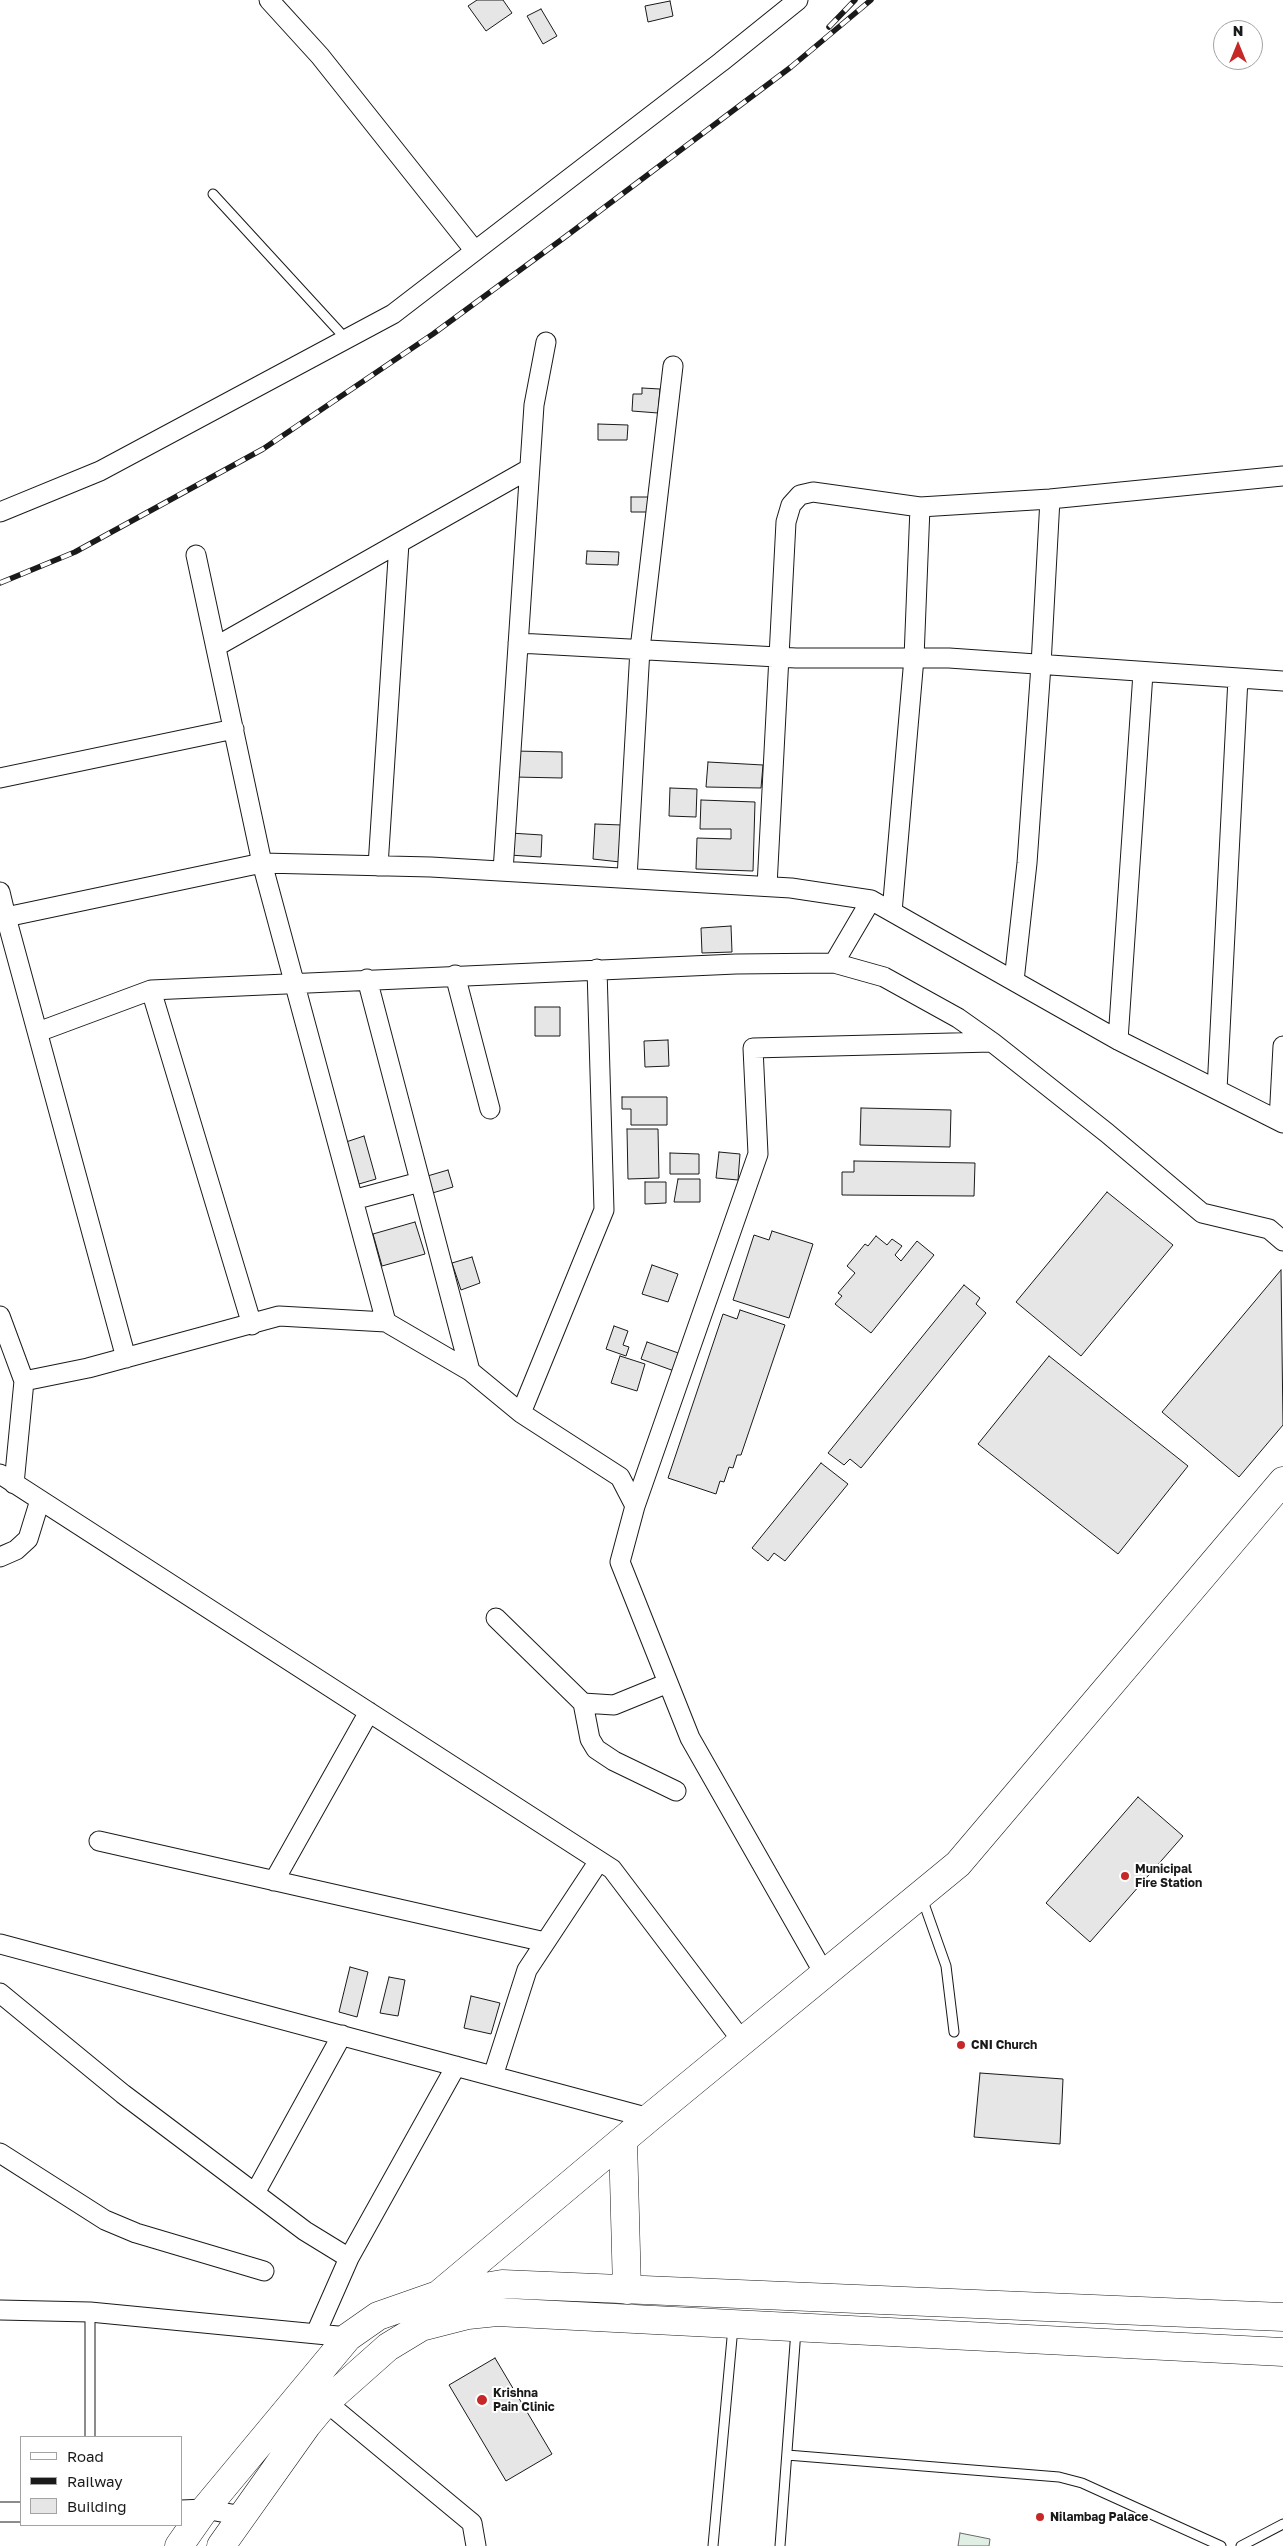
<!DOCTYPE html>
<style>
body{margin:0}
#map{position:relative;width:1283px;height:2546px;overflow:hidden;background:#fff;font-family:"Golos Text",sans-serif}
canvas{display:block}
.legend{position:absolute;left:20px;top:2436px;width:162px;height:90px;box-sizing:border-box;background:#fff;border:1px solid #a3a3a3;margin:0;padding:6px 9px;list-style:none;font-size:15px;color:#1a1a1a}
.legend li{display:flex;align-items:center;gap:10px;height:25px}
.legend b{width:25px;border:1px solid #a3a3a3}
.north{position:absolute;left:1213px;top:20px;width:50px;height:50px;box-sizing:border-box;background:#fff;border:1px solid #a3a3a3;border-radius:50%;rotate:0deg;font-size:14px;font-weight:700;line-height:20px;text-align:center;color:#1a1a1a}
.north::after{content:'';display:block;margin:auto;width:18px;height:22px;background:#c62828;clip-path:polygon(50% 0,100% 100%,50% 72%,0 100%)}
</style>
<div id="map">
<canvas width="1283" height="2546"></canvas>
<ul class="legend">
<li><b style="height:6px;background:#fff"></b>Road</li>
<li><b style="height:6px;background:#1a1a1a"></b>Railway</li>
<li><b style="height:14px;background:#e6e6e6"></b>Building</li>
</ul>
<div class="north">N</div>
</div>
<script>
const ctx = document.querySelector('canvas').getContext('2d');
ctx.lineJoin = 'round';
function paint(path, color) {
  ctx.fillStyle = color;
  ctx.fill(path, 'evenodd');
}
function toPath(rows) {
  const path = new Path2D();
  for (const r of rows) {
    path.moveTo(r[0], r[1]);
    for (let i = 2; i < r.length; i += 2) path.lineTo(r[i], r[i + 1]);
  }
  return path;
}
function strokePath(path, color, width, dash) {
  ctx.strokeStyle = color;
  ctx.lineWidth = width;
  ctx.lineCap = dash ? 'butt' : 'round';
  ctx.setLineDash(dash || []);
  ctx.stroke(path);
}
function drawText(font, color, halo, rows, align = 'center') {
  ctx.font = font + ' "Golos Text",sans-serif';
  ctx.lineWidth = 4;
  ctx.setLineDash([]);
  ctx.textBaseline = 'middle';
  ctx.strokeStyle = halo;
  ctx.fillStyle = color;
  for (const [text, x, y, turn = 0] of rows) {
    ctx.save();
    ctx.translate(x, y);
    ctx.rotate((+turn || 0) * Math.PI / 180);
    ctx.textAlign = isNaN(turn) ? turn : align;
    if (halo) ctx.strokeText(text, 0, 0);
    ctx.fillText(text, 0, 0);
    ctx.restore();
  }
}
const green = toPath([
 [960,2533,990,2539,989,2546,958,2546,960,2533]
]);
paint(green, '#e0efe3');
strokePath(green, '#6a6a6a', 1);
const building = toPath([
 [477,0,503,0,512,13,486,31,468,6,477,0],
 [670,1,673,16,648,22,645,6,670,1],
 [541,9,557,36,543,44,527,16,541,9],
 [642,388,660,389,658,413,632,411,633,394,642,394,642,388],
 [598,424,628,425,627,440,598,440,598,424],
 [631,497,652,497,652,512,631,512,631,497],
 [587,551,619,552,618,565,586,564,587,551],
 [514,751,562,752,562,778,514,777,514,751],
 [708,762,763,765,761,788,706,787,708,762],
 [670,788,697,789,696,817,669,816,670,788],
 [701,800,755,802,753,871,696,869,697,838,731,839,731,829,700,829,701,800],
 [595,824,622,825,620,862,593,859,595,824],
 [510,833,542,835,541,857,509,855,510,833],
 [731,926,732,952,702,953,701,928,731,926],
 [535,1007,560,1007,560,1036,535,1036,535,1007],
 [668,1040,669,1066,645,1067,644,1041,668,1040],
 [622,1097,667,1097,667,1125,631,1125,631,1109,622,1109,622,1097],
 [861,1108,951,1110,950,1147,860,1145,861,1108],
 [627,1129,658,1129,659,1178,628,1179,627,1129],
 [364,1136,376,1179,359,1184,346,1142,364,1136],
 [719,1152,740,1154,738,1180,716,1178,719,1152],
 [670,1153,699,1154,699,1174,670,1174,670,1153],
 [854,1161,975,1163,974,1196,842,1195,842,1172,854,1172,854,1161],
 [448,1170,453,1187,429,1194,424,1177,448,1170],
 [678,1179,700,1179,700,1202,674,1202,678,1179],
 [645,1182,666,1182,666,1203,645,1204,645,1182],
 [1107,1192,1173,1245,1081,1356,1016,1302,1107,1192],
 [415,1222,425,1254,382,1266,373,1234,415,1222],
 [772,1231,813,1244,789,1318,733,1300,754,1235,769,1240,772,1231],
 [876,1236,887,1245,892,1239,902,1246,895,1255,901,1261,917,1241,934,1255,871,1333,835,1304,842,1296,838,1293,855,1273,847,1266,865,1244,868,1246,876,1236],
 [472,1257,480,1283,461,1290,452,1263,472,1257],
 [652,1265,678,1274,668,1302,642,1294,652,1265],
 [1281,1270,1283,1425,1239,1477,1162,1412,1281,1270],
 [964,1285,980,1298,976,1304,986,1313,861,1468,850,1459,844,1465,828,1453,964,1285],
 [740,1310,785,1325,741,1455,737,1455,733,1468,729,1467,724,1482,720,1481,716,1494,668,1478,723,1314,737,1319,740,1310],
 [614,1326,628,1331,623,1345,629,1347,626,1356,606,1349,614,1326],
 [647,1342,684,1355,677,1372,641,1359,647,1342],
 [620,1356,645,1364,637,1391,611,1383,620,1356],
 [1049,1356,1188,1466,1118,1554,978,1444,1049,1356],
 [821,1463,848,1484,785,1561,774,1553,768,1561,752,1548,821,1463],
 [1138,1797,1183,1836,1090,1942,1046,1903,1138,1797],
 [350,1967,368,1972,357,2017,339,2012,350,1967],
 [389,1977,405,1980,398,2016,380,2013,389,1977],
 [471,1996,500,2003,491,2034,464,2028,471,1996],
 [980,2073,1063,2079,1060,2144,974,2137,980,2073],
 [495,2358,552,2454,506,2481,449,2385,495,2358]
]);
paint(building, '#e6e6e6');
strokePath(building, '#1a1a1a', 1);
const service = toPath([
 [213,194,346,339],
 [922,1898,946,1966,954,2032],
 [90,2437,90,2312],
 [787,2455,1059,2477,1082,2483,1221,2546],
 [713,2546,733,2327],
 [780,2546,796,2330],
 [1241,2546,1283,2524]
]);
const minor = toPath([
 [269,0,320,56,475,251],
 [0,512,100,471,393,314,721,62,798,0],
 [196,555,262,863,431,867,791,888,871,900,1118,1040,1283,1123],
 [518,643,796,658,949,658,1283,681],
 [217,646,529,469],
 [0,778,234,729],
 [378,866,399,543],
 [503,871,534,405,546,342],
 [627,878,640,649,673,366],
 [767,886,786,522,791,505,800,495,813,492,920,507,1050,499,1283,476],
 [0,892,6,917,262,863,386,1322,279,1316,88,1368,24,1381,0,1316],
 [892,912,914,658,920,507],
 [6,917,126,1358],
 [834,963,884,977,958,1018,992,1042,1107,1133,1202,1213,1269,1229,1283,1241],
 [455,975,490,1109],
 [367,979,470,1371],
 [1014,981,1027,863,1041,665,1050,499],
 [151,990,252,1325],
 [38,1032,151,990,736,964,834,963,871,900],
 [1118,1040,1143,673],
 [1217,1090,1238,678],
 [1279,1121,1283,1046],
 [353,1200,420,1182],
 [386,1322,470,1371,521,1413,604,1210,597,969],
 [521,1413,620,1477,635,1506,758,1154,753,1048,992,1042],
 [0,1474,612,1869,743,2042],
 [14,1484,24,1381],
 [635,1506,620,1562,690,1738,825,1975],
 [0,1557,16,1550,28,1539,40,1500],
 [496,1618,583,1703,614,1705,668,1683],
 [583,1703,590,1739,596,1749,614,1761,676,1791],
 [99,1841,545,1942],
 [274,1881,369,1712],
 [0,1944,649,2118],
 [0,1993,123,2094,305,2231,349,2258,456,2066],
 [493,2076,527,1970,599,1861],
 [0,2153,105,2220,136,2233,264,2271],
 [255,2193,342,2035],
 [0,2310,90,2312,348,2337],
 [316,2333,349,2258],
 [326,2402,472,2523,476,2546],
 [181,2510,205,2509,242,2516],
 [0,2512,21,2512]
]);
const primary = toPath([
 [623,2140,627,2290],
 [421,2327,438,2295,649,2118,958,1864,1283,1481],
 [179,2546,205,2509,348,2337,378,2316,438,2295,502,2284,1283,2317],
 [221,2546,307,2425,326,2402,388,2347,421,2327,468,2315,497,2312,1283,2352]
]);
strokePath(service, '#1a1a1a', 11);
strokePath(minor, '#1a1a1a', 21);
strokePath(primary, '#1a1a1a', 29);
strokePath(service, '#fff', 9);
strokePath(minor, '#fff', 19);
strokePath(primary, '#fff', 28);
const rail = toPath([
 [829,27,855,0],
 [0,583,75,552,263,449,433,334,565,237,791,67,871,0]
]);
strokePath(rail, '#1a1a1a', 5.5);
strokePath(rail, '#fff', 4, [11]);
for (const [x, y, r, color] of [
 [1125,1876,5,"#c62828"],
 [961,2045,5,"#c62828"],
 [482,2400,6,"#c62828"],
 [1040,2517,5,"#c62828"]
]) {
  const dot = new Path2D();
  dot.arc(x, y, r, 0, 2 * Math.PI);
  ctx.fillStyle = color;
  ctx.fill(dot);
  strokePath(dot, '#fff', 2);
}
drawText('bold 12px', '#1a1a1a', '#fff', [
 ["Municipal",1135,1869],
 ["Fire Station",1135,1883],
 ["CNI Church",971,2045],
 ["Krishna",493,2393],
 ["Pain Clinic",493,2407],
 ["Nilambag Palace",1050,2517]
], 'left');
</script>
